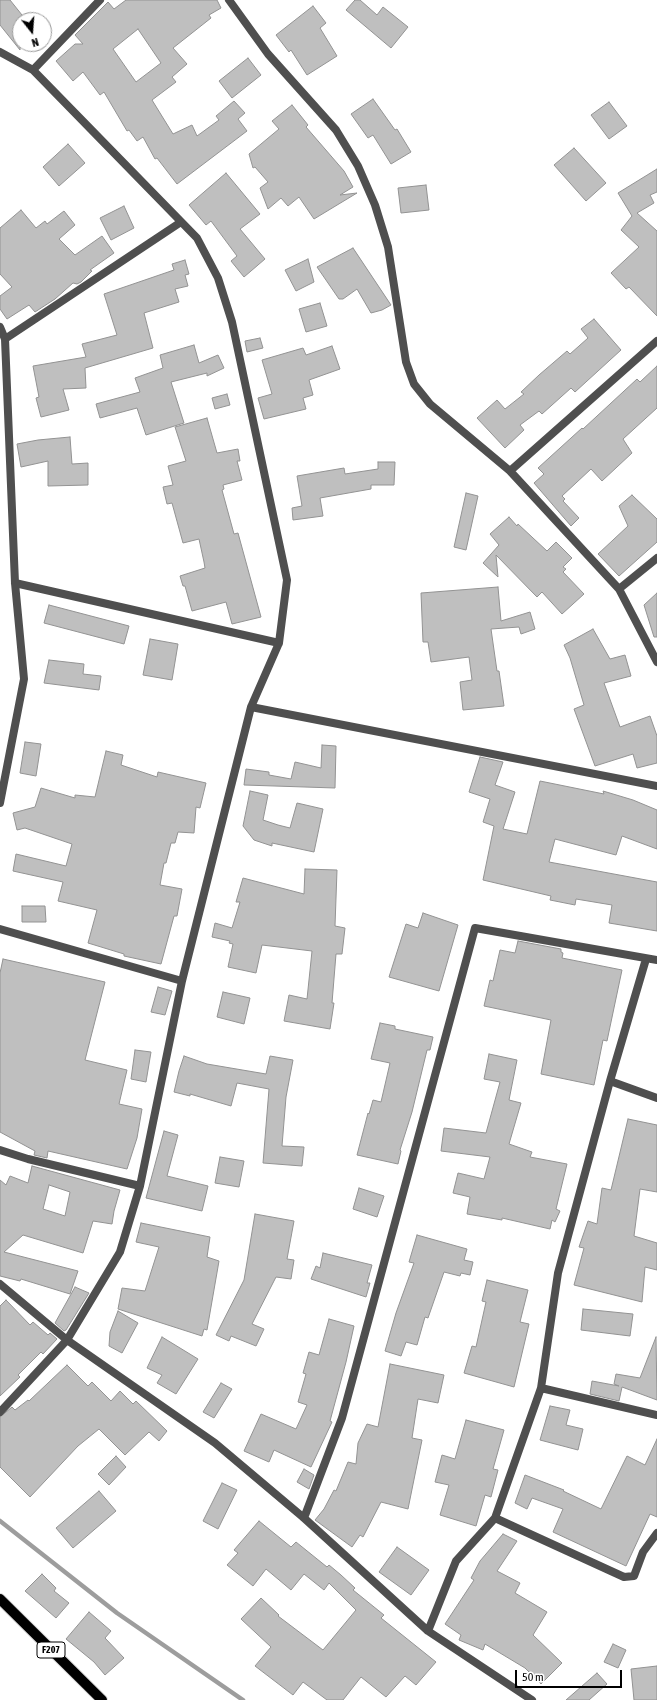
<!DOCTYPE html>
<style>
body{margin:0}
#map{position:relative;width:657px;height:1700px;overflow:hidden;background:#fff;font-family:"Asap Condensed",sans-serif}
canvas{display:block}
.north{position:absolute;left:12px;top:12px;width:40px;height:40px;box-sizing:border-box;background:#fff;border:1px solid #999;border-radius:50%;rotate:163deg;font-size:11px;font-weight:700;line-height:16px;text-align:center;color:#000}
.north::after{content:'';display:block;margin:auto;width:14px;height:18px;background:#000;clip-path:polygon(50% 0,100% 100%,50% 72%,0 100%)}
.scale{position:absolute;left:515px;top:1670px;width:107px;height:18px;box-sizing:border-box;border:2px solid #000;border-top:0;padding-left:5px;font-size:12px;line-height:14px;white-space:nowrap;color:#000;-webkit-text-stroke:3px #fff;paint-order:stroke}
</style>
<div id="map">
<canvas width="657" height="1700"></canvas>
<div class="north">N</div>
<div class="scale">50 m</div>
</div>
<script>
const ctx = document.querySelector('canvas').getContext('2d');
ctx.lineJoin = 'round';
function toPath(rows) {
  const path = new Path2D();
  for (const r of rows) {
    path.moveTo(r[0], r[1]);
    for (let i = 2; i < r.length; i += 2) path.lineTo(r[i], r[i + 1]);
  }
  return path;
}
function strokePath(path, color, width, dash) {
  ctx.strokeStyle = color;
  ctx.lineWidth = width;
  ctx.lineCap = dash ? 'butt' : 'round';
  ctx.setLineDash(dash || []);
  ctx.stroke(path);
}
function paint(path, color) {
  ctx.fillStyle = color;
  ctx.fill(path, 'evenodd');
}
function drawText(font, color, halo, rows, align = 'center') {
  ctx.font = font + ' "Asap Condensed",sans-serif';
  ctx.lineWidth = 3;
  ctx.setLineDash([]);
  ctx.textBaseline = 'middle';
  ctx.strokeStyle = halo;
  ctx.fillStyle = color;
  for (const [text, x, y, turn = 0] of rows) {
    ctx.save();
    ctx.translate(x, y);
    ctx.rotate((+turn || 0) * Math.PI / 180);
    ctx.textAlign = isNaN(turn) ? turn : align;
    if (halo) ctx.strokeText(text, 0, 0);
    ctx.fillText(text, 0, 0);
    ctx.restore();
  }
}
strokePath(toPath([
 [0,1521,117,1613,243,1700]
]), '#9d9d9d', 4.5);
const building = toPath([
 [0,0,10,0,26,20,20,20,20,50,0,25,0,0],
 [126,0,217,0,221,8,209,15,211,18,173,48,187,64,172,77,176,82,152,100,173,134,192,125,197,136,219,120,216,116,234,101,245,113,238,119,247,131,177,184,157,158,155,159,143,137,137,141,129,130,127,131,104,92,100,95,83,72,73,81,56,61,75,44,83,44,75,35,108,2,114,9,126,0],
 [138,29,161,63,136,82,113,49,138,29],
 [355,0,360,0,377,15,383,7,408,27,391,48,346,10,355,0],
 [313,6,326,23,320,28,337,56,307,75,291,50,289,52,276,35,313,6],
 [248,58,261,75,232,98,219,81,248,58],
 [373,99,395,130,397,129,411,152,391,164,373,135,368,138,351,114,373,99],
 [609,102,627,126,609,139,591,115,609,102],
 [292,105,308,125,306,127,344,171,353,187,340,195,357,193,314,219,299,197,288,206,281,198,268,209,260,188,268,182,255,167,253,168,249,154,279,129,272,121,292,105],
 [68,144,85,163,59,186,43,167,68,144],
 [574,148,606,183,586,201,554,165,574,148],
 [657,169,657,192,650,195,654,203,637,213,657,231,657,316,629,287,626,289,611,273,639,247,621,230,632,216,618,193,657,169],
 [226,173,260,214,240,229,265,259,244,277,231,261,237,256,211,221,206,225,189,205,226,173],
 [426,185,429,210,401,213,398,188,426,185],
 [124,206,134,228,111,240,100,218,124,206],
 [21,210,36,228,45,221,47,224,64,211,75,225,59,239,75,255,102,236,114,253,90,270,92,271,81,282,77,284,73,283,55,299,35,312,29,305,7,319,0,309,0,296,12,287,0,274,0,228,21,210],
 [353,248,391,305,382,310,371,313,357,289,343,299,339,299,317,267,353,248],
 [308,259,314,282,296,291,285,270,308,259],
 [185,260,189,274,185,275,188,286,175,289,179,302,144,313,153,348,85,368,86,388,63,389,69,410,41,417,36,398,39,397,33,366,86,357,82,344,117,335,104,294,174,270,172,264,185,260],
 [320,303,327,326,306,332,299,309,320,303],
 [594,319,621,350,575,392,571,388,542,414,539,411,520,425,524,430,505,448,477,418,497,400,505,409,524,394,521,392,539,375,567,351,570,354,588,338,581,329,594,319],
 [260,338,263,348,247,352,245,341,260,338],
 [194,345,199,363,218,355,224,368,207,376,207,373,171,382,184,423,146,435,137,408,100,418,96,404,140,392,135,378,163,368,160,355,194,345],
 [332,346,340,369,309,380,313,395,303,398,306,409,264,419,258,398,272,394,262,360,303,348,306,355,332,346],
 [657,366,657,408,623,439,632,453,602,481,591,469,562,496,565,499,563,501,579,518,571,526,534,483,544,474,538,468,582,428,583,429,637,379,640,382,657,366],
 [227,394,230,405,215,409,212,398,227,394],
 [207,418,217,453,238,449,240,461,237,461,242,480,223,485,224,489,222,490,234,534,238,533,261,617,232,624,226,602,192,611,185,586,183,586,180,576,205,568,204,562,199,539,183,543,172,503,167,504,163,487,173,485,168,466,186,461,175,427,207,418],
 [70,437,72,464,88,463,88,485,48,486,48,461,21,467,17,444,38,440,70,437],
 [378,462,395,462,394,485,371,485,371,489,320,498,323,516,293,520,292,508,302,506,297,476,344,468,345,474,378,469,378,462],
 [466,493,478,496,466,550,454,547,466,493],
 [632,495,657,519,657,542,619,576,598,554,628,526,619,506,632,495],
 [509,517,517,526,518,524,547,551,556,542,572,558,563,567,566,569,563,572,584,594,562,614,542,592,537,597,496,555,498,577,483,563,499,545,490,534,509,517],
 [498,587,501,621,530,612,535,629,521,634,519,627,491,629,497,671,499,671,504,706,463,710,460,682,472,680,469,657,431,662,428,642,423,642,421,593,498,587],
 [657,593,657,637,654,637,644,605,657,593],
 [49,605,129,626,124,644,44,623,49,605],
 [593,629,610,659,625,655,631,676,604,683,620,727,650,716,657,736,657,763,637,768,633,754,595,766,574,709,584,705,570,658,564,645,593,629],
 [150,639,178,644,172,680,143,675,150,639],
 [49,660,84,664,83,674,101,676,99,690,44,683,49,660],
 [25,742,41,744,36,776,20,773,25,742],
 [322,745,336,746,335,788,244,785,246,769,269,772,269,775,291,779,295,762,321,768,322,745],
 [106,751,123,755,121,765,157,777,158,772,206,783,200,808,196,807,194,833,178,832,175,843,171,843,166,863,164,863,160,885,182,889,177,916,174,916,161,964,124,956,124,954,88,943,97,910,58,901,63,882,13,871,16,854,66,866,72,844,25,828,17,830,13,813,35,807,41,788,75,798,75,795,95,797,106,751],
 [480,757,503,762,495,785,515,792,503,829,527,834,540,781,604,794,603,791,633,800,657,810,657,849,622,836,616,855,555,839,549,862,657,882,657,931,609,923,612,905,576,899,575,905,550,900,551,896,483,880,494,826,483,822,490,799,469,792,480,757],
 [250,791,268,795,263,820,278,825,290,828,297,803,323,809,314,852,272,843,272,846,254,840,243,826,250,791],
 [305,869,337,870,335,926,345,928,342,954,336,954,332,1003,334,1003,330,1029,284,1021,289,995,307,999,312,951,262,945,256,973,228,967,233,944,229,943,230,941,212,937,215,923,232,928,240,902,236,902,243,878,304,894,305,869],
 [22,906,45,906,46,922,22,922,22,906],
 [423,913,458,925,439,991,389,977,406,924,418,928,423,913],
 [518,941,561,949,561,952,563,953,562,958,622,970,607,1041,603,1040,594,1085,541,1074,551,1020,484,1006,490,980,493,981,500,950,515,953,518,941],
 [3,959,105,982,85,1060,127,1070,119,1104,142,1109,137,1138,127,1169,48,1151,47,1158,34,1155,35,1151,0,1132,0,973,3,959],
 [158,987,172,991,165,1015,151,1012,158,987],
 [223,992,250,998,244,1024,217,1017,223,992],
 [380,1023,395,1026,395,1029,433,1037,430,1050,427,1050,412,1112,400,1150,401,1151,398,1164,357,1155,368,1113,369,1114,373,1100,381,1102,390,1063,371,1059,380,1023],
 [135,1050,151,1052,146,1082,131,1079,135,1050],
 [489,1054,517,1060,509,1100,521,1103,509,1144,532,1152,530,1157,567,1164,556,1209,560,1211,555,1222,552,1220,550,1229,502,1218,502,1220,467,1214,470,1197,453,1193,458,1173,484,1179,490,1157,441,1151,444,1128,486,1133,500,1082,484,1079,489,1054],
 [184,1056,207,1064,266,1074,270,1056,293,1060,286,1097,282,1146,304,1147,302,1166,263,1163,269,1089,237,1083,231,1106,190,1094,190,1096,174,1092,179,1071,184,1056],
 [628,1119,657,1125,657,1192,640,1189,634,1236,657,1243,657,1270,645,1267,642,1302,574,1285,584,1248,579,1247,588,1221,597,1224,602,1188,611,1190,628,1119],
 [164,1131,178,1135,167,1176,208,1186,202,1211,146,1198,164,1131],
 [220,1157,244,1161,239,1187,215,1183,220,1157],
 [32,1166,120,1190,114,1211,112,1224,93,1221,83,1253,23,1235,4,1252,78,1271,70,1294,21,1279,20,1281,0,1276,0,1180,6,1185,10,1176,28,1183,32,1166],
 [49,1185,70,1192,65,1216,43,1209,49,1185],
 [359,1188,384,1196,377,1217,353,1209,359,1188],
 [255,1214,294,1221,287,1259,294,1260,291,1279,276,1277,252,1324,264,1329,256,1346,231,1336,229,1341,216,1335,244,1280,255,1214],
 [141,1223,210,1237,207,1257,219,1261,207,1330,204,1329,202,1336,118,1309,122,1288,145,1291,159,1247,136,1242,141,1223],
 [417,1235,467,1249,464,1260,473,1262,470,1275,461,1273,460,1276,444,1272,428,1318,425,1317,417,1345,406,1342,401,1356,385,1351,396,1313,414,1263,409,1262,417,1235],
 [323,1253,372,1265,367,1283,370,1283,366,1297,311,1279,316,1266,320,1268,323,1253],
 [487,1280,528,1290,520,1322,529,1324,514,1387,464,1373,472,1346,476,1347,486,1302,482,1301,487,1280],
 [75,1287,89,1293,66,1330,64,1331,55,1323,75,1287],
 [6,1300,30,1325,33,1322,48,1335,50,1333,57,1339,43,1354,41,1352,18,1375,20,1377,0,1396,0,1306,6,1300],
 [583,1309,633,1314,630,1336,581,1330,583,1309],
 [118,1311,138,1323,122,1353,109,1346,110,1332,118,1311],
 [329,1319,354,1326,346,1362,330,1421,332,1422,311,1467,274,1450,269,1462,244,1451,261,1414,296,1429,307,1405,298,1402,306,1374,303,1373,309,1352,319,1355,329,1319],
 [162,1337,198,1359,176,1394,157,1383,162,1375,147,1368,162,1337],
 [656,1337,657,1400,622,1387,619,1401,590,1394,592,1381,619,1386,614,1384,616,1374,640,1378,656,1337],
 [390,1364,444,1375,438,1403,418,1399,412,1438,422,1440,408,1509,381,1502,363,1537,360,1535,352,1547,315,1520,324,1509,334,1490,336,1491,348,1462,356,1464,358,1443,367,1424,378,1427,390,1364],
 [67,1365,88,1386,92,1382,111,1401,120,1391,133,1404,136,1401,167,1431,159,1441,149,1432,125,1455,99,1429,78,1446,30,1497,0,1467,0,1417,12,1407,15,1410,28,1400,29,1401,67,1365],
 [221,1383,232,1389,214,1418,203,1412,221,1383],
 [550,1406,570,1410,566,1425,583,1429,578,1450,540,1440,550,1406],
 [466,1420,504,1430,493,1469,498,1470,491,1497,485,1495,476,1526,440,1515,449,1485,435,1482,442,1455,455,1459,466,1420],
 [657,1439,657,1517,650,1514,626,1566,553,1532,563,1509,532,1498,527,1509,515,1503,525,1475,564,1490,563,1491,601,1509,627,1456,645,1465,657,1439],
 [116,1456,126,1467,109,1485,98,1474,116,1456],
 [304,1469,314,1475,309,1489,297,1482,304,1469],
 [222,1483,237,1490,218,1529,203,1521,222,1483],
 [99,1491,116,1511,73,1548,56,1528,99,1491],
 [259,1521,291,1547,296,1542,327,1567,329,1565,341,1575,355,1588,353,1590,384,1615,381,1618,436,1662,416,1685,405,1676,386,1697,361,1677,343,1700,327,1700,303,1682,293,1695,255,1666,271,1647,241,1619,261,1598,279,1615,278,1616,323,1650,356,1610,329,1583,324,1590,304,1574,291,1590,266,1569,253,1586,227,1565,238,1553,234,1550,259,1521],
 [503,1534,517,1541,497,1571,520,1583,515,1593,547,1612,533,1635,562,1663,541,1684,525,1668,485,1644,483,1650,459,1640,461,1635,445,1624,474,1580,471,1578,480,1561,503,1534],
 [397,1547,429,1570,411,1595,379,1572,397,1547],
 [42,1574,56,1588,54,1591,69,1603,56,1618,25,1591,42,1574],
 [89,1612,111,1631,105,1638,124,1658,105,1675,94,1662,66,1639,89,1612],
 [613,1644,626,1650,618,1668,604,1662,613,1644],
 [657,1666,657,1700,634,1700,631,1669,657,1666],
 [597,1673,607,1684,589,1700,566,1700,597,1673]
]);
paint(building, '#bfbfbf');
strokePath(building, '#939393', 1);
const primary = toPath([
 [0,1599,102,1700]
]);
strokePath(primary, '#dbdbdb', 12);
strokePath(toPath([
 [229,0,268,54,336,130,358,166,375,205,388,247,406,362,414,384,430,404,510,471,619,589,657,662],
 [0,52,33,70,197,238,218,278,232,322,287,580,279,643,251,707,182,981,140,1186,120,1252,67,1340,0,1412],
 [33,70,100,0],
 [0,327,5,339,15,583,24,679,0,803],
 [5,339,181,222],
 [510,471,657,341],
 [15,583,279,643],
 [619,589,657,558],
 [251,707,657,786],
 [0,929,182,981],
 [610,1081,657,1098],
 [0,1150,28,1159,140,1186],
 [0,1284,67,1340,215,1443,304,1518,428,1631,532,1700],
 [541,1388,657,1415],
 [304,1518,342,1418,475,928,657,960],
 [495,1518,624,1577,634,1576,643,1552,657,1533],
 [428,1631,456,1561,495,1518,541,1388,558,1273,610,1081,646,959]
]), '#4f4f4f', 8);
strokePath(primary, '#000', 10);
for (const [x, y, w] of [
 [51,1650,28]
]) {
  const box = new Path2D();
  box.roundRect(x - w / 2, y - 8, w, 16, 3);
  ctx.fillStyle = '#fff';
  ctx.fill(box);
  strokePath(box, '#000', 1);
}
drawText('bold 10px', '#000', null, [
 ["F207",51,1650]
]);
</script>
